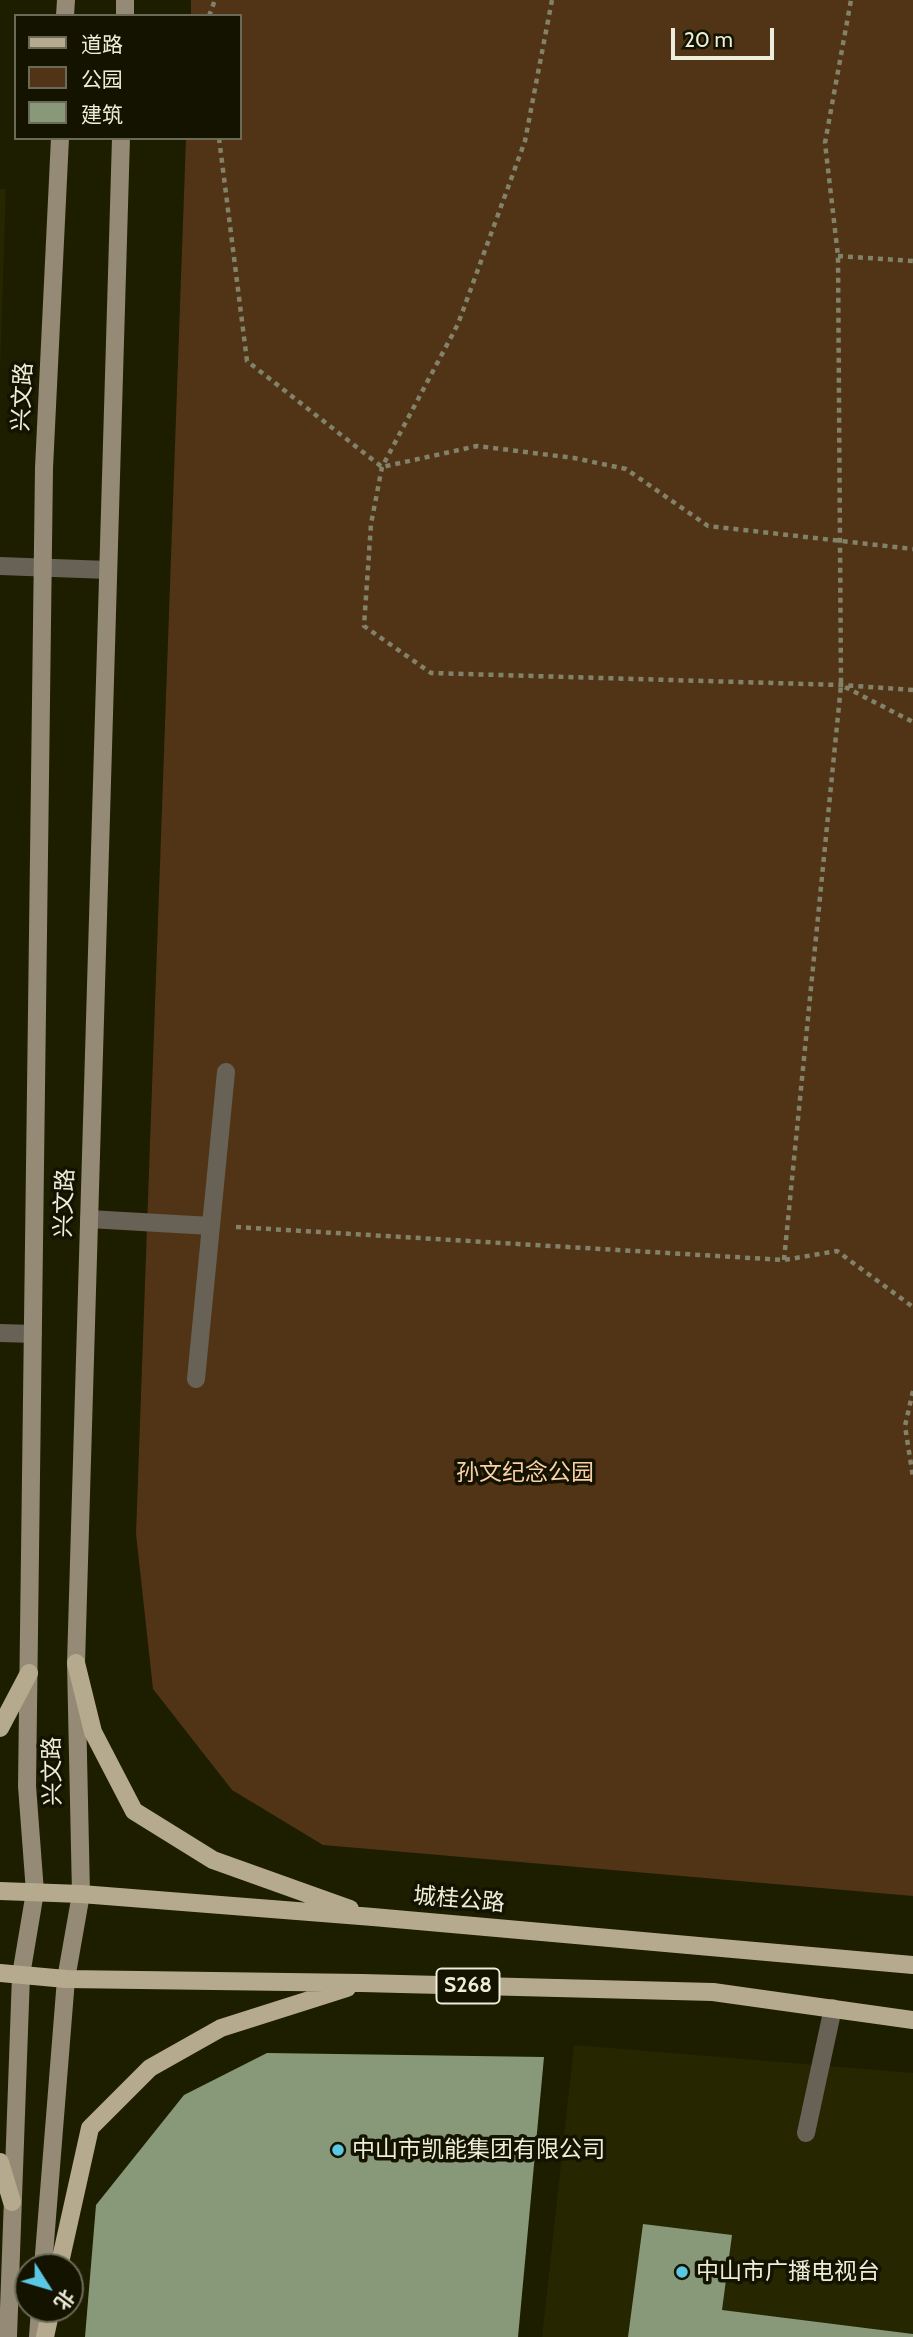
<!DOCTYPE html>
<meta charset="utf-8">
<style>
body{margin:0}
#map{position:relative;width:913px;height:2337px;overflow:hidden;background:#1d1d00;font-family:Cabin,"Noto Sans SC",sans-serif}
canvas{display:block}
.legend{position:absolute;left:14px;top:14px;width:228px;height:126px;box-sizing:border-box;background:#141300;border:2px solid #6a6a57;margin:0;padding:9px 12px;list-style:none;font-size:21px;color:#ecedda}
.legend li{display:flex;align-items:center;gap:14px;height:35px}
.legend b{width:35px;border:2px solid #6a6a57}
.north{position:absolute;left:14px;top:2253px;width:70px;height:70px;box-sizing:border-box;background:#141300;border:2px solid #6a6a57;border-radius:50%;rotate:127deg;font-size:19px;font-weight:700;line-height:28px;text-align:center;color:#ecedda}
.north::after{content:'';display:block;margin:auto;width:24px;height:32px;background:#5ac8e5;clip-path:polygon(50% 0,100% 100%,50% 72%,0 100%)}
.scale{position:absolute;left:671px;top:28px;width:103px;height:32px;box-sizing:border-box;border:4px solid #ecedda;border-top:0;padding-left:9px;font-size:21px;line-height:24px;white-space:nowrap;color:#ecedda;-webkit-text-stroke:5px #141300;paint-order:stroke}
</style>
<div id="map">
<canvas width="913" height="2337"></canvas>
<ul class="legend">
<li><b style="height:9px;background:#b6aa8e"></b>道路</li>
<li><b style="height:19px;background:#503415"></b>公园</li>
<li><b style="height:19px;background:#88997a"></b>建筑</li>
</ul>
<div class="north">北</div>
<div class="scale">20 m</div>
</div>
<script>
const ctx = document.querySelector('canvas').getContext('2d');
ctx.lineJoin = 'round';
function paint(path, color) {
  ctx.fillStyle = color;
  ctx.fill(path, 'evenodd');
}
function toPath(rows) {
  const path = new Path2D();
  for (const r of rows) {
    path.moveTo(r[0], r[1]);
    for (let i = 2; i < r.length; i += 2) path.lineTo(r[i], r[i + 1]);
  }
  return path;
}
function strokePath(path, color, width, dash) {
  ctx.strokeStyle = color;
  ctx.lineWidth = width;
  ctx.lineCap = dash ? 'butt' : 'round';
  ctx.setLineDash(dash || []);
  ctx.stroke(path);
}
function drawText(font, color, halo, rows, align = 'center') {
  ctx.font = font + ' Cabin,"Noto Sans SC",sans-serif';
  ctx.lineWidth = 7;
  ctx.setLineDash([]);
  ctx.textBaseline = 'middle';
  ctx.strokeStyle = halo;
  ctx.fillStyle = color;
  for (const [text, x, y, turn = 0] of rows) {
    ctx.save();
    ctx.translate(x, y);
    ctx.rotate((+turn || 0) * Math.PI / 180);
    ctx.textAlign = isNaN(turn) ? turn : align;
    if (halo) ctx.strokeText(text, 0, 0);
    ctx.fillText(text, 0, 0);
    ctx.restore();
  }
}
paint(toPath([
 [0,189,6,189,0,373],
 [574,2045,913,2073,913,2337,542,2337]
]), '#262600');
paint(toPath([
 [191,0,913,0,913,1896,323,1845,232,1790,153,1689,136,1534,186,138,240,138,240,16,191,16]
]), '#503415');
paint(toPath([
 [267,2053,544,2057,518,2337,85,2337,96,2205,184,2095],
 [643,2224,732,2235,722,2310,913,2334,913,2337,628,2337]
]), '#88997a');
strokePath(toPath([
 [552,0,525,141,458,324,382,467,371,524,364,626,431,673,841,685,913,690],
 [209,16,215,0],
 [219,138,247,361,382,467,477,446,574,458,626,469,708,526,913,549],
 [838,256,913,261],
 [845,687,913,722],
 [236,1227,784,1260,837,1251,913,1307],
 [784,1260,841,685,838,256,825,143,851,0],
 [913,1391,905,1426,913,1477]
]), '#82826a', 4.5, [5, 5]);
strokePath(toPath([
 [0,566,108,570],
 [89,1219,211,1226],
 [0,1333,33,1334],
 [196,1379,226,1072],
 [806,2133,833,2008]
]), '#676255', 18);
strokePath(toPath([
 [65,16,66,0],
 [125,16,125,0],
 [43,2267,66,1979,81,1894,76,1663,121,138],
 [8,2337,21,1975,35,1892,27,1786,44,468,60,138],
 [38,2337,40,2309]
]), '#948a75', 18);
strokePath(toPath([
 [76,1663,93,1732,134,1811,213,1860,350,1909],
 [0,1728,29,1673],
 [0,1891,81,1894,373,1917,913,1965],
 [0,1973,66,1979,362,1983,713,1992,913,2020],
 [0,2162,12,2202],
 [59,2267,90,2128,150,2068,221,2028,347,1988],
 [45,2337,51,2309]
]), '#b6aa8e', 18);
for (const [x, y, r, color] of [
 [338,2150,7,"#5ac8e5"],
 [682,2272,7,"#5ac8e5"]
]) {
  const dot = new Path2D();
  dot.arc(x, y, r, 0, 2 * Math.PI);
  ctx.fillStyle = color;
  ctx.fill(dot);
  strokePath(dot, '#141300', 2.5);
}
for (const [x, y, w] of [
 [468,1986,63]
]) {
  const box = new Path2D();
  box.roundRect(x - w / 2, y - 17.5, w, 35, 5);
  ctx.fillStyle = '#141300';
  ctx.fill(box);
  strokePath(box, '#ecedda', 2);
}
drawText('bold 21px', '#ecedda', null, [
 ["S268",468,1986]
]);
drawText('23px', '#ecedda', '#141300', [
 ["兴文路",23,397,-87],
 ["兴文路",65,1203,-88],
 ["兴文路",53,1771,-91],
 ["城桂公路",459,1900,5]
]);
drawText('23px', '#f8cfa7', '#141300', [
 ["孙文纪念公园",525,1473]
]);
drawText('23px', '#ecedda', '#141300', [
 ["中山市凯能集团有限公司",352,2150],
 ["中山市广播电视台",696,2272]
], 'left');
</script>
